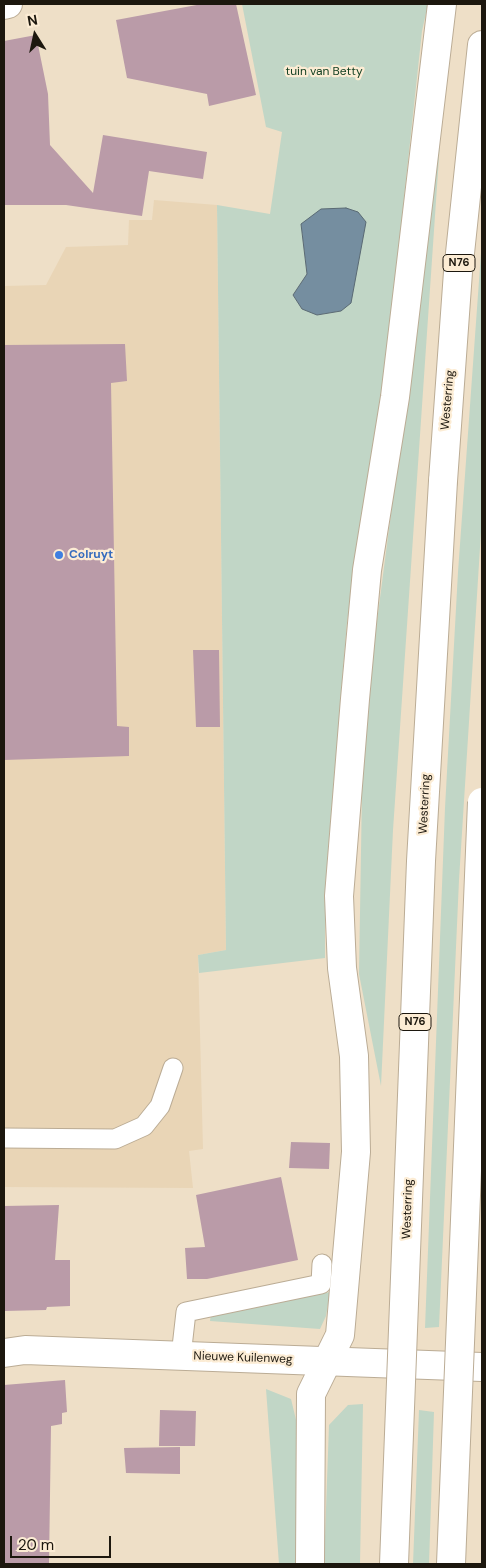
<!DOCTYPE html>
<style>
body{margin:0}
#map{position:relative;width:486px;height:1568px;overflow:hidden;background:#eedfc7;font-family:"DM Sans",sans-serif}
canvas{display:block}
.frame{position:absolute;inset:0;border:5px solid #1c170e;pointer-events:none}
.north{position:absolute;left:10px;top:10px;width:50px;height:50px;-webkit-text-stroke:4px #fcecd4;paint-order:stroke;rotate:350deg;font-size:14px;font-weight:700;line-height:20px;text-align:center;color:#1c170e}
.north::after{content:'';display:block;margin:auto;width:18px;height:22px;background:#1c170e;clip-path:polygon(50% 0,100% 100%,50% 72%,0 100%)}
.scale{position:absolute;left:10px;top:1536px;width:101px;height:22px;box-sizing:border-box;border:2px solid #1c170e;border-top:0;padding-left:6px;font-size:15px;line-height:18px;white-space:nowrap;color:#1c170e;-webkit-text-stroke:4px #fcecd4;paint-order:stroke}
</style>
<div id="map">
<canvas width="486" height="1568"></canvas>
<div class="frame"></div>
<div class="north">N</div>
<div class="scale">20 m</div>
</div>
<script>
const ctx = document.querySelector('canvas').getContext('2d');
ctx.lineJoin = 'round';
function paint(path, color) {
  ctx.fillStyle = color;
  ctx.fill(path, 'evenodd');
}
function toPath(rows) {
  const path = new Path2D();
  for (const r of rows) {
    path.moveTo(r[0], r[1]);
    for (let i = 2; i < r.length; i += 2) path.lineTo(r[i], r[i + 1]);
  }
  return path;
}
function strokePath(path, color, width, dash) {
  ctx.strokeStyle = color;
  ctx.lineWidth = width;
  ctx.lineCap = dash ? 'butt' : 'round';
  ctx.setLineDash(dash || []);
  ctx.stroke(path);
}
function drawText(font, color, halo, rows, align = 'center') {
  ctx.font = font + ' "DM Sans",sans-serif';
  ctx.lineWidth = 4.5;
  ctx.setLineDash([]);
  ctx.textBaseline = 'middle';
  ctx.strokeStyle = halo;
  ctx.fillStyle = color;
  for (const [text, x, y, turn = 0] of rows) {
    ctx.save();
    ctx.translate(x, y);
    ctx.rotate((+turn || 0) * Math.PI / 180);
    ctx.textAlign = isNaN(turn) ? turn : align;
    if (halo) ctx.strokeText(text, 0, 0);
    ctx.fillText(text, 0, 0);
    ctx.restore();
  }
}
paint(toPath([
 [154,200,217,205,226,950,198,955,203,1149,189,1151,193,1188,4,1187,4,286,46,285,66,247,128,245,129,220,152,220]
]), '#e9d5b6');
paint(toPath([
 [242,4,428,4,422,31,386,366,347,622,325,888,325,958,199,973,198,955,226,950,217,205,270,214,282,132,266,127],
 [301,224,341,311,318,315,302,309,293,295,307,274],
 [441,128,393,830,381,1086,359,974,363,729],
 [482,239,482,516,459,880,439,1327,425,1328,445,808,458,572],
 [330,1292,326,1316,320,1329,210,1321,211,1314],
 [266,1389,291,1399,298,1428,296,1564,279,1564],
 [363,1404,360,1564,324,1564,329,1425,348,1405],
 [419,1410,434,1412,429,1564,413,1564]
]), '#c1d6c6');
const water = toPath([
 [346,208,358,212,366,222,351,303,341,311,317,315,302,309,293,295,307,274,301,224,321,209,346,208]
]);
paint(water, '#758ea0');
strokePath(water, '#5a6a74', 1);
paint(toPath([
 [202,4,236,4,256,95,209,106,207,94,127,78,116,20],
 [36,35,48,94,50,145,93,193,103,135,207,152,203,179,149,171,142,216,66,205,4,205,4,41],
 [125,344,127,381,111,383,117,726,129,727,129,756,4,760,4,345],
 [193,650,219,650,220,727,196,727],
 [291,1142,330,1143,329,1169,289,1168],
 [281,1177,298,1260,207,1279,187,1279,185,1248,205,1247,196,1195],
 [59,1205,55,1260,70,1260,70,1306,47,1307,46,1310,4,1311,4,1206],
 [65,1380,67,1412,62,1413,62,1424,51,1426,49,1564,4,1564,4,1385],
 [160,1410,196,1411,195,1446,159,1446],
 [180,1447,180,1474,126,1473,124,1448]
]), '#ba9ba8');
const lane = toPath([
 [4,1138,115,1139,144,1126,160,1106,173,1068],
 [181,1356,186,1312,321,1284,322,1264]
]);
const street = toPath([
 [4,5,8,4],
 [4,1353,25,1350,482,1367]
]);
const highway = toPath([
 [443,481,458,272,482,45],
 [310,1564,311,1394,340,1335,356,1152,354,1056,342,968,339,896,355,699,367,570,395,397,442,4]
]);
strokePath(lane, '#bbac95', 21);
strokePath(street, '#bbac95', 30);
strokePath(highway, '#bbac95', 30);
strokePath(lane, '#fff', 19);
strokePath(street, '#fff', 28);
strokePath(highway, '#fff', 28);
const highwayBridge = toPath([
 [394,1564,421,861,443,481],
 [451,1564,482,802]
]);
strokePath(highwayBridge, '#bbac95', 30, []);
strokePath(highwayBridge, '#fff', 28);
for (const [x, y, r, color] of [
 [59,555,5,"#3f7fe0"]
]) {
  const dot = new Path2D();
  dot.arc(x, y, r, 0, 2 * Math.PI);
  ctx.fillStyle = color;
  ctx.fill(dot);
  strokePath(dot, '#fcecd4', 2);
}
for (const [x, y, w] of [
 [459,263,32],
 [415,1022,32]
]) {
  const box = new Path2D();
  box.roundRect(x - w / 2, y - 8.5, w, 17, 4);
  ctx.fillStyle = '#fcecd4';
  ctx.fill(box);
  strokePath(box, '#1c170e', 1);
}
drawText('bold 11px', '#1c170e', null, [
 ["N76",459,263],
 ["N76",415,1022]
]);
drawText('12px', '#134023', '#fcecd4', [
 ["tuin van Betty",324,72]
]);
drawText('12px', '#1c170e', '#fcecd4', [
 ["Westerring",448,400,-85],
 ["Westerring",425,804,-87],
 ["Westerring",408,1209,-88],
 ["Nieuwe Kuilenweg",243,1358,2]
]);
drawText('bold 12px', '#366cbe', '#fcecd4', [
 ["Colruyt",69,555]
], 'left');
</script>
